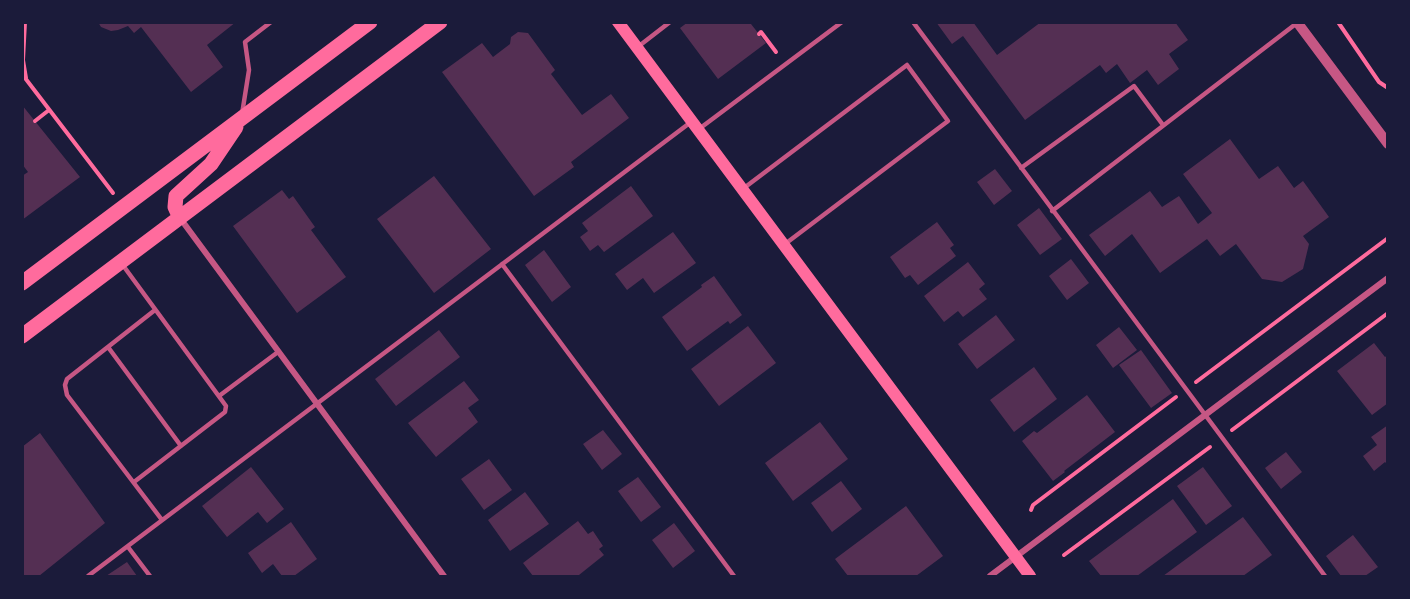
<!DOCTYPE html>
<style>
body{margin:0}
#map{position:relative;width:1410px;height:599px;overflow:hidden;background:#1b1b3a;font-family:Lora,serif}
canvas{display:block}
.frame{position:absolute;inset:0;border:24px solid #1b1b3a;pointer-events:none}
</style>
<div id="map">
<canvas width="1410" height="599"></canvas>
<div class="frame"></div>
</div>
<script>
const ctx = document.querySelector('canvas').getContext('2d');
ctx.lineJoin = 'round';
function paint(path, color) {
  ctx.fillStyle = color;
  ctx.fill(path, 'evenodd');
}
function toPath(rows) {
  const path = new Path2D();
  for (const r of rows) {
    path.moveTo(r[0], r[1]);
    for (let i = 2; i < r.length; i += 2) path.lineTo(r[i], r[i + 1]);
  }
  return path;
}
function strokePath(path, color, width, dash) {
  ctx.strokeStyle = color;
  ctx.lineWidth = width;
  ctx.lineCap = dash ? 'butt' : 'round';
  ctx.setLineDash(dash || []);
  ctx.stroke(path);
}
paint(toPath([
 [98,22,236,22,207,45,223,67,191,92,141,27,134,33,128,26,118,30,111,31,101,27],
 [688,22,754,22,751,24,766,43,718,79,680,28],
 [936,22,973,22,997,55,1041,22,1175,22,1188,40,1169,54,1179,69,1158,85,1147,70,1130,83,1117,64,1106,73,1100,65,1025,120,963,36,952,44],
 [518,32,528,33,555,70,551,74,582,115,611,94,629,118,571,162,574,167,534,196,442,72,482,43,493,57,510,44,511,37],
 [22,105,80,177,22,220,22,176,28,172,22,164],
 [1230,139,1259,179,1278,166,1294,188,1303,181,1329,217,1303,236,1309,244,1303,269,1282,282,1262,279,1236,244,1220,256,1207,239,1160,273,1132,234,1105,256,1089,235,1150,191,1162,207,1179,196,1198,224,1212,213,1183,174],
 [995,169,1012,191,994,205,977,182],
 [434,176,491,249,434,293,377,219],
 [631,186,653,216,604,252,598,245,590,251,580,237,588,231,582,223],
 [282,190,289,199,293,196,315,227,311,230,346,277,297,313,233,226],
 [1039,208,1062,239,1040,255,1017,225],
 [937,222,954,245,950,248,956,256,918,285,910,275,905,278,890,257],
 [673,232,696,263,654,293,643,278,627,290,615,274],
 [544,250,571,287,552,302,525,265],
 [1071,259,1089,283,1067,300,1049,276],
 [968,262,985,284,979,289,987,299,963,317,958,311,944,322,924,296],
 [714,276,742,315,730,324,728,321,687,351,662,317,702,287,701,285],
 [996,315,1015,340,977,369,958,344],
 [748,326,776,363,719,406,691,369],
 [1119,327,1137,350,1113,368,1096,345],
 [439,330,460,357,396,406,375,379],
 [1374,343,1385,357,1388,355,1388,403,1372,415,1337,371],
 [1141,350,1172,393,1151,408,1119,365],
 [1034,367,1057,399,1014,432,990,400],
 [464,381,479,400,468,408,478,422,436,457,408,423],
 [1087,395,1115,432,1064,471,1065,472,1053,481,1022,441,1034,431,1037,433],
 [820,422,848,459,793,501,765,463],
 [1388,425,1388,465,1385,462,1374,471,1363,456,1377,445,1371,437],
 [603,430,622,454,602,470,583,444],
 [40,433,105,523,39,576,22,576,22,447],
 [1286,452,1302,472,1281,489,1265,468],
 [489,459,512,490,484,510,461,479],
 [251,467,284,509,267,523,258,512,227,537,202,506],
 [1203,467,1232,506,1206,525,1177,486],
 [638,477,661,507,641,522,618,491],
 [841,481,862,509,832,532,811,503],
 [525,492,549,524,510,551,488,520],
 [1173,499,1197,532,1137,576,1101,576,1089,561],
 [906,506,943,556,916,576,848,576,835,559],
 [1243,517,1272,555,1243,576,1163,576],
 [578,521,588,534,593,531,603,546,599,549,604,555,579,575,580,576,533,576,523,563],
 [291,522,317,559,294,576,282,576,273,564,262,573,248,553],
 [674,523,695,551,673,568,652,540],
 [1353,535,1378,567,1365,576,1341,576,1326,556],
 [127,562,137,576,106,576]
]), '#542f53');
strokePath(toPath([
 [25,22,23,60,26,78],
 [1338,22,1379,82,1388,88],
 [759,34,761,32,776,52],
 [22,74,113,193],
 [35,121,49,110],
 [1196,382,1388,238],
 [1232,430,1388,313],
 [1031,510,1033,505,1176,397],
 [1064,555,1210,447]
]), '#ff6b9d', 4);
strokePath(toPath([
 [913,22,1325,576],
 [639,46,670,22],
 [242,114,249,70,245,42,271,22],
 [699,129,842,22],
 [1021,168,1134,86,1163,125],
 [744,188,907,65,948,121,785,244],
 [1052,211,1297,23],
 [122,264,226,406,225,412,134,482],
 [502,264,734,576],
 [155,310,67,379,65,385,67,395,162,520],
 [108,347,181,446],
 [219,396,278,352],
 [128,547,150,576],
 [88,576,691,122]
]), '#c65784', 4.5);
strokePath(toPath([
 [180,218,444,576],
 [990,576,1388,278]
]), '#c65784', 6);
strokePath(toPath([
 [1297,22,1388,144]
]), '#c65784', 10);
strokePath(toPath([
 [618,22,1030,576]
]), '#ff6b9d', 12);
strokePath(toPath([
 [180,218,175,207,176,196,211,164,236,127],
 [22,283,370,22],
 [22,336,440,22]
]), '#ff6b9d', 15);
</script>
